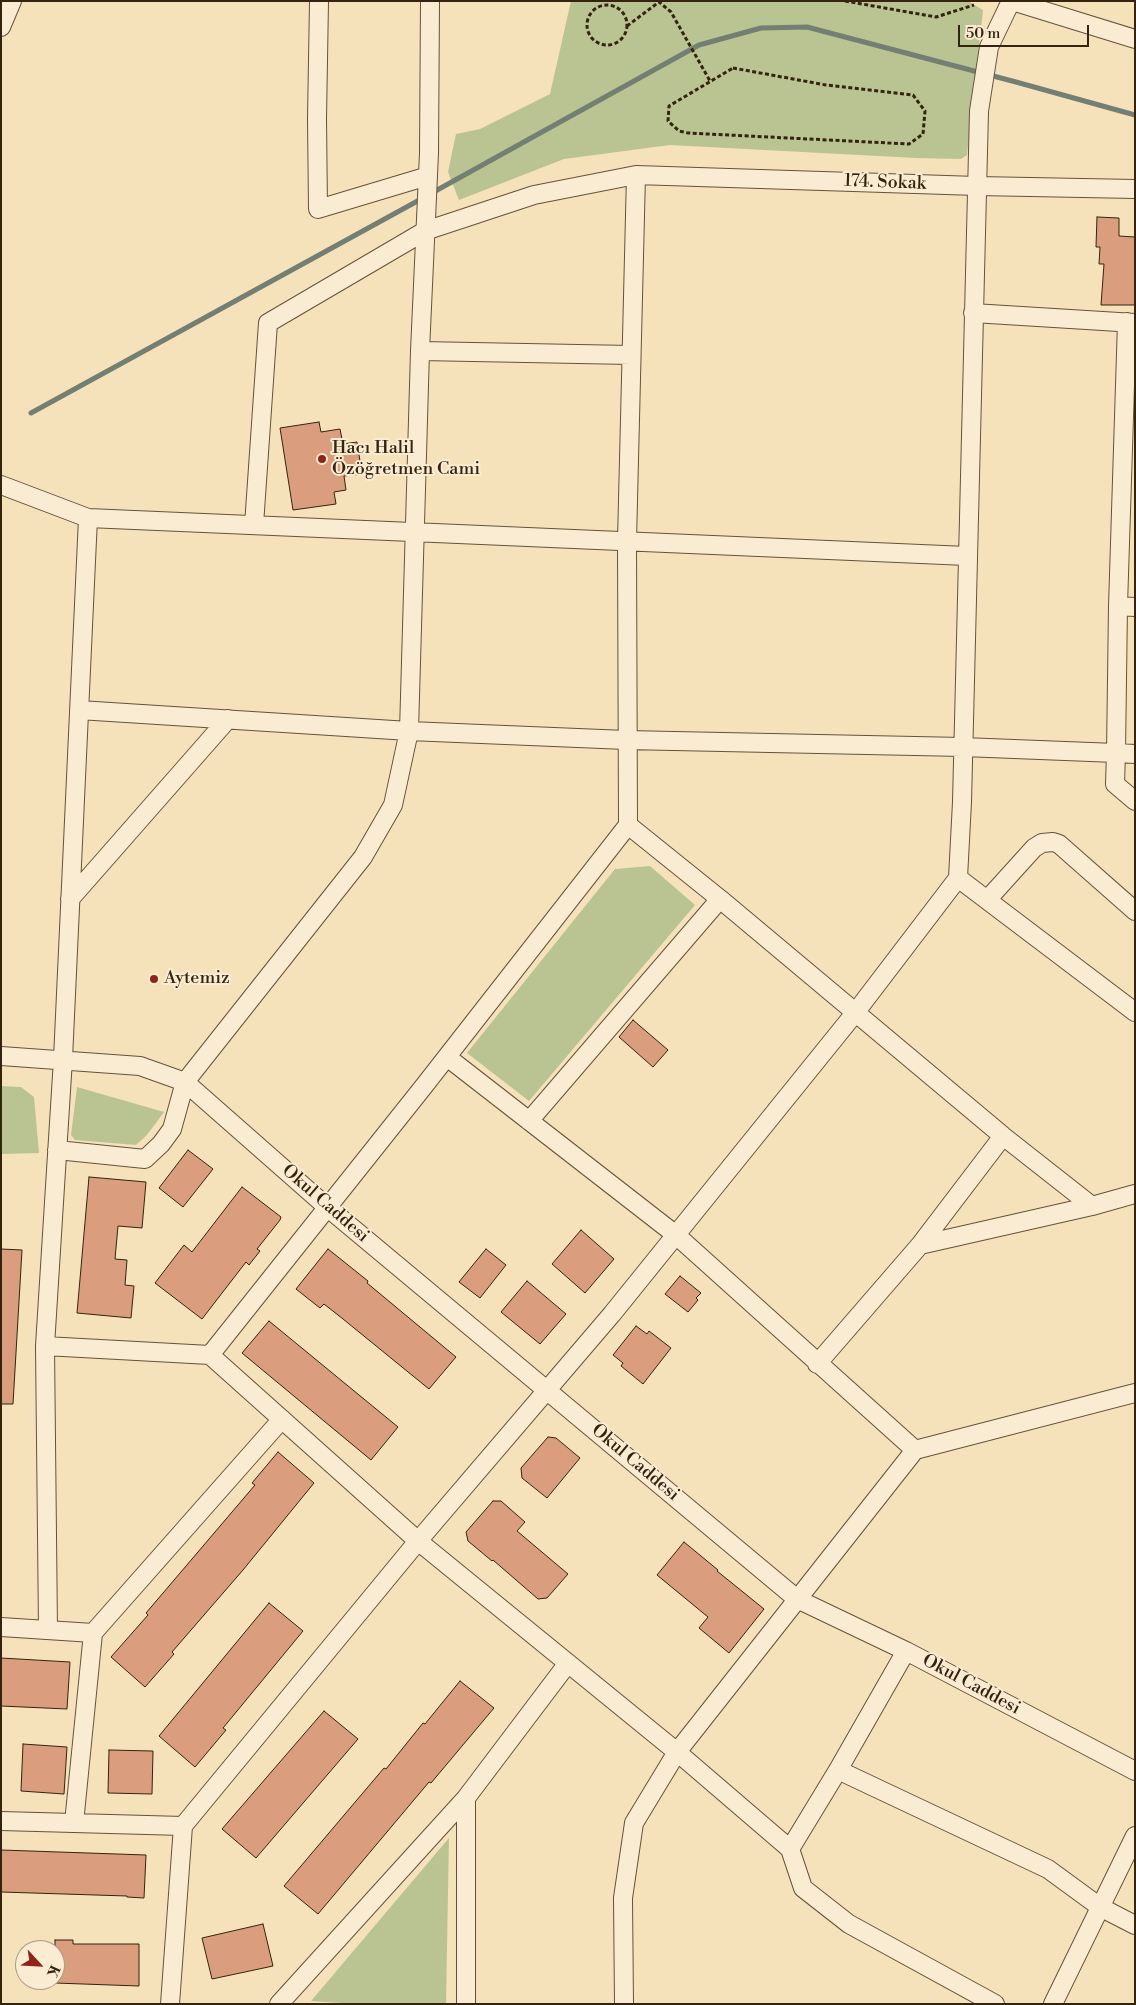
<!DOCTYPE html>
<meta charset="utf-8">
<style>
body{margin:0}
#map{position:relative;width:1136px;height:2005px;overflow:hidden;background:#f6e2ba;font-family:"Libre Bodoni",serif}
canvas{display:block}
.frame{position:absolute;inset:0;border:2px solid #33230f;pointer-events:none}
.north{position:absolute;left:15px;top:1940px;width:50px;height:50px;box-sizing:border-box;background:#f9ecd2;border:1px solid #aa9c84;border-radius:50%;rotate:115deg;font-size:14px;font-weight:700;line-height:20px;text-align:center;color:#33230f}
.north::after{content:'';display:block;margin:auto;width:18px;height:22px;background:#8f2418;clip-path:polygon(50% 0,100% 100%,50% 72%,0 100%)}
.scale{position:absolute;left:958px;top:25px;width:131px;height:22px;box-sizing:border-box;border:2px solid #33230f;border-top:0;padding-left:6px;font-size:15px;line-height:18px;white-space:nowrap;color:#33230f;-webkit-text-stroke:4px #f9ecd2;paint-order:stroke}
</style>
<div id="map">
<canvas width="1136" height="2005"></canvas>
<div class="frame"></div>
<div class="north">K</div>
<div class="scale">50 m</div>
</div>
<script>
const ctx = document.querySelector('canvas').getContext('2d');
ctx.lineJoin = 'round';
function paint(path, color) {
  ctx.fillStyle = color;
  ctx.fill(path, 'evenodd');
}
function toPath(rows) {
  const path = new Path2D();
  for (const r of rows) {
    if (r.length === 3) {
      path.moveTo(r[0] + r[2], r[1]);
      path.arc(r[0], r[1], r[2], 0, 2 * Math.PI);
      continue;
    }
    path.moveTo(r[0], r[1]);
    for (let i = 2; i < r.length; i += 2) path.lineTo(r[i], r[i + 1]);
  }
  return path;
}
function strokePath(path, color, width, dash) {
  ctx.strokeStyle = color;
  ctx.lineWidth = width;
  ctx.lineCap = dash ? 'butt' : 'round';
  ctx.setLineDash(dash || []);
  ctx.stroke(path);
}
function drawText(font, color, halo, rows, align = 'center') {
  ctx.font = font + ' "Libre Bodoni",serif';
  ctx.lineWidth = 4;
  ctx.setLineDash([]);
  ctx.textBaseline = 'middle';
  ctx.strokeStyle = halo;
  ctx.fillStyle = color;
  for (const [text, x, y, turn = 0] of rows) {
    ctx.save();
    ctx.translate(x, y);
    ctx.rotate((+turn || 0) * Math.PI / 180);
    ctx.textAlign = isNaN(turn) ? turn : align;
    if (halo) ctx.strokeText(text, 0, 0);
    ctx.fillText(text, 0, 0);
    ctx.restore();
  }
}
paint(toPath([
 [571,1,968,1,983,10,967,155,961,159,916,158,670,145,564,159,459,200,448,172,456,134,480,129,550,94],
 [650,866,695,905,529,1101,467,1053,615,869],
 [1,1086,21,1087,34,1097,39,1153,1,1154],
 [77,1087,164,1112,147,1135,136,1145,75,1140,71,1135],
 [449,1838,446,2004,358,2004,311,2001]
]), '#bac492');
strokePath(toPath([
 [430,194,699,45,761,28,807,27,1016,82,1135,115],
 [31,413,423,198]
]), '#737f73', 5);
const building = toPath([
 [1097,217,1119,218,1119,236,1135,237,1135,305,1101,305,1104,264,1099,264,1100,247,1096,247,1097,217],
 [319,422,321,432,340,429,343,444,357,442,362,474,344,476,346,490,334,492,336,504,293,510,280,428,319,422],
 [633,1020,668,1050,653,1067,619,1037,633,1020],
 [188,1150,213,1169,183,1207,159,1188,188,1150],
 [89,1177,146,1182,142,1228,118,1226,115,1259,127,1260,125,1285,134,1286,131,1318,77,1313,89,1177],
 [242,1187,281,1217,280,1220,257,1249,260,1251,249,1265,246,1262,202,1319,155,1283,184,1245,192,1252,242,1187],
 [581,1230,614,1259,585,1293,552,1264,581,1230],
 [1,1249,22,1250,13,1404,1,1404,1,1249],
 [328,1249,368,1281,367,1283,456,1357,429,1389,343,1319,324,1304,320,1308,296,1289,328,1249],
 [486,1249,506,1265,480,1298,459,1282,486,1249],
 [680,1276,701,1293,696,1298,698,1300,688,1312,665,1294,680,1276],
 [527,1281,566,1314,540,1344,501,1312,527,1281],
 [269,1321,398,1427,371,1460,242,1353,269,1321],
 [636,1326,647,1334,649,1331,671,1348,643,1384,621,1366,623,1363,613,1355,636,1326],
 [548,1437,556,1438,580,1458,547,1498,522,1478,521,1468,548,1437],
 [278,1452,314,1483,243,1570,172,1652,174,1654,145,1687,111,1657,148,1615,146,1613,255,1485,252,1483,278,1452],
 [493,1501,501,1501,525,1522,517,1531,568,1574,547,1598,538,1599,493,1560,492,1561,468,1541,466,1532,493,1501],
 [684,1542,718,1570,717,1571,764,1609,729,1653,699,1628,708,1617,657,1575,684,1542],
 [269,1603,303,1631,223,1728,226,1730,195,1767,159,1736,269,1603],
 [1,1658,70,1662,67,1709,1,1706,1,1658],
 [460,1681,494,1708,431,1783,429,1782,318,1914,284,1886,384,1768,386,1769,423,1723,425,1724,460,1681],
 [324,1711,358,1739,256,1858,222,1829,324,1711],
 [23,1744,67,1747,64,1794,21,1791,23,1744],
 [109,1750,153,1751,152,1794,108,1793,109,1750],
 [1,1850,146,1855,144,1898,127,1897,127,1896,1,1892,1,1850],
 [263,1924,273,1966,212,1979,202,1938,263,1924],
 [55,1940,73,1940,73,1944,139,1944,139,1986,55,1983,55,1940]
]);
paint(building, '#da9d7d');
strokePath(building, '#33230f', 1);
const minor = toPath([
 [319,1,317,119,318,209,428,176],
 [1012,1,1135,39],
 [1,27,12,1],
 [973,313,1135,323],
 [420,351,631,355],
 [1,485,88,518],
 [254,525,268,323,425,231,534,195,636,175,977,186,1135,189],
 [1118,606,1127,322],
 [1135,607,1118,606,1116,753,1135,754],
 [79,710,409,731,626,740,963,747,1116,753,1115,784,1135,801],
 [628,825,720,899],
 [958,878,1135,1012],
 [70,899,228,719],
 [987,900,1034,848,1042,843,1053,842,1059,844,1135,911],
 [1,1056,140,1066,185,1082,327,1207,797,1599,906,1651,1135,1771],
 [447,1057,676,1235,915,1450],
 [529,1121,720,899,1003,1136,1092,1206],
 [57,1150,145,1159,161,1144,172,1129,185,1082,363,857,393,805,409,731,420,351,429,153,430,1],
 [920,1245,1092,1206,1135,1194],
 [45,1346,210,1355,418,1541,677,1752,790,1849,803,1888,849,1924,995,2004],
 [210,1355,424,1086,628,825,627,541,636,175],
 [817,1364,920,1245,1003,1136],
 [1,1627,93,1633,282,1419],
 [48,1630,45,1346,63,1059,88,518,967,556],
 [838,1770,1048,1869,1100,1907,1135,1925],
 [466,1798,466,2004],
 [1,1821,183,1826],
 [74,1823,93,1633],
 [790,1849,838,1770,906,1651],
 [170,2004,183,1826,418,1541,612,1314,855,1013,958,878,962,802,979,111,989,47,1011,1],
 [279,2004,466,1798,568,1663],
 [624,2004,623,1898,634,1823,677,1752,915,1450,1135,1393],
 [1053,2004,1135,1836]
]);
strokePath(minor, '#64533a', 20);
strokePath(toPath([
 [845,1,936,17,974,5],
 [607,25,20],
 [627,26,659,2,671,12,710,81],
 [733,68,826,85,913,95,925,111,923,134,909,144,688,133,679,131,668,121,669,106,733,68]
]), '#33230f', 3, [4, 2.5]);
strokePath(minor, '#f9ecd2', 18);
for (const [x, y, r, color] of [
 [322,459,5,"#8f2418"],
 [154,979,5,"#8f2418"]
]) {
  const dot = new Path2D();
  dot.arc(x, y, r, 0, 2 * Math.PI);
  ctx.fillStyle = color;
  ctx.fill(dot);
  strokePath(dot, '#f9ecd2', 2);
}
drawText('18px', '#33230f', '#f9ecd2', [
 ["174. Sokak",885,183,2],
 ["Okul Caddesi",325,1204,41],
 ["Okul Caddesi",635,1463,40],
 ["Okul Caddesi",971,1685,28]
]);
drawText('18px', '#33230f', '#f9ecd2', [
 ["Hacı Halil",332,449],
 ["Özöğretmen Cami",332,470],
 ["Aytemiz",164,979]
], 'left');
</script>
